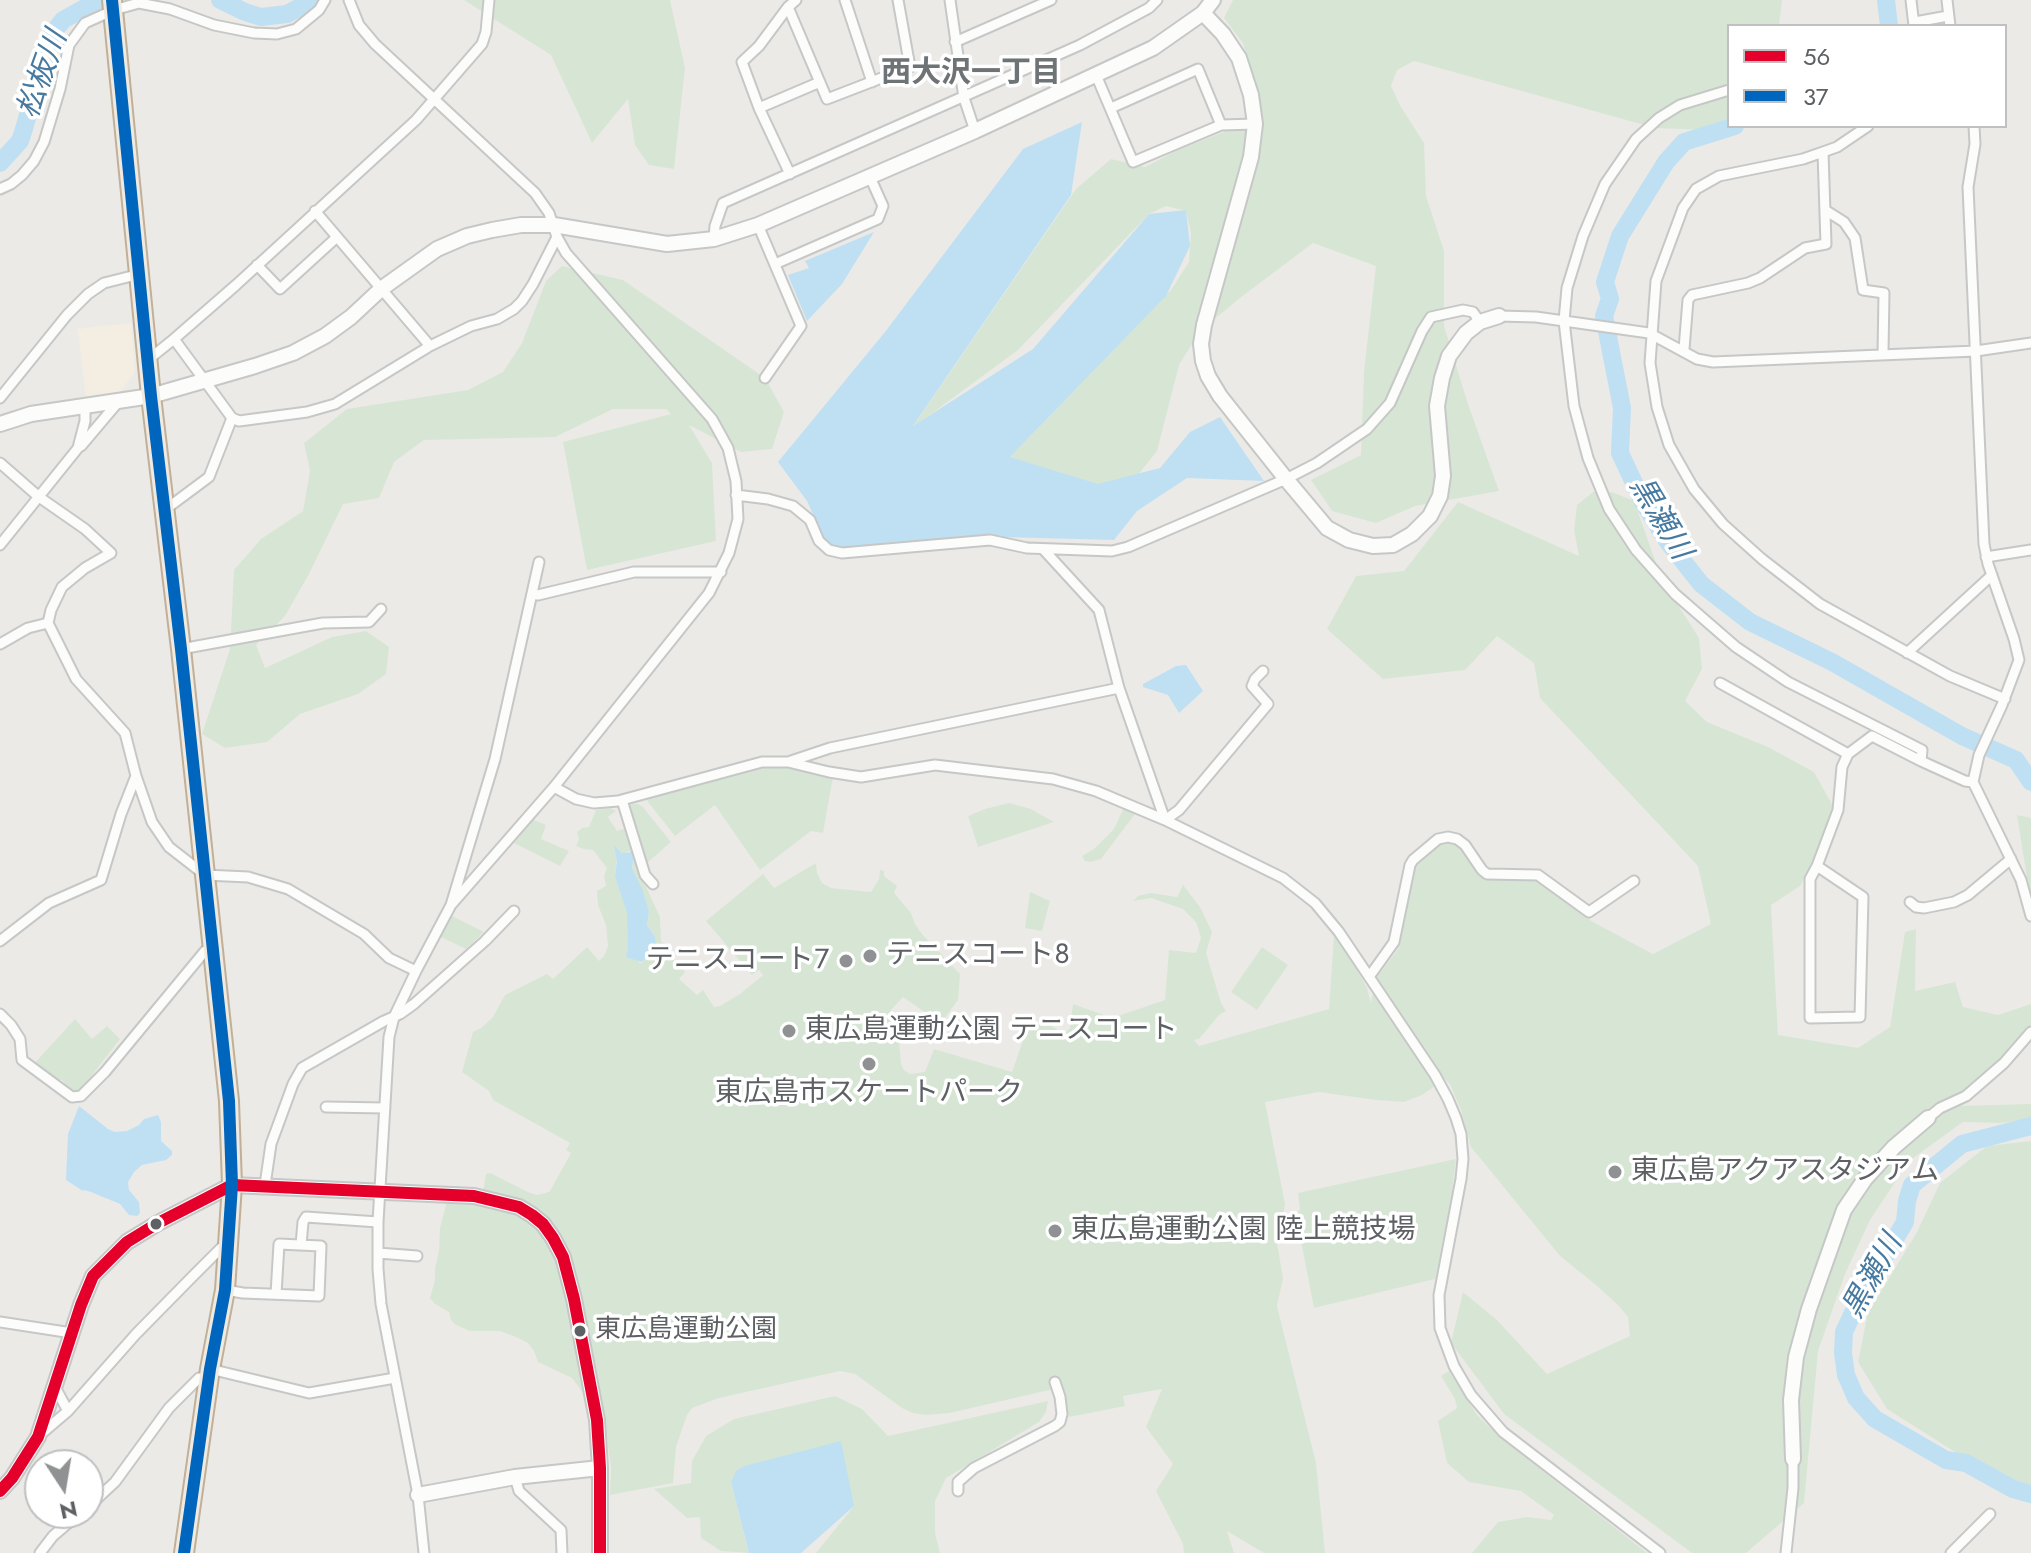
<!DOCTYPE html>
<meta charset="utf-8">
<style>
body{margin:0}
#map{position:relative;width:2031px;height:1553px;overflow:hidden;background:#eceae7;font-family:Jost,sans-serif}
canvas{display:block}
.legend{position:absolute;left:1727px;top:24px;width:280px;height:104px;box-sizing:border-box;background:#fff;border:2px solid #bec0c1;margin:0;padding:10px 14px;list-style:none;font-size:24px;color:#5d6164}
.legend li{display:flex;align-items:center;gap:16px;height:40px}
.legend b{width:40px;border:2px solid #bec0c1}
.north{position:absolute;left:24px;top:1449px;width:80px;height:80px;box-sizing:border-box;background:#fff;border:2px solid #bec0c1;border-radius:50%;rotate:168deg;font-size:22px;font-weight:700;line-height:32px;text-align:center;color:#5d6164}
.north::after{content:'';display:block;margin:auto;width:28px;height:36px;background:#8f9192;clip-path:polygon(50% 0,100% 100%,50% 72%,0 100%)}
</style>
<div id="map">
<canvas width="2031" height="1553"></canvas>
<ul class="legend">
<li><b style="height:10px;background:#e4002b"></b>56</li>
<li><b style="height:10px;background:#0065bd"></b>37</li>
</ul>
<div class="north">N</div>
</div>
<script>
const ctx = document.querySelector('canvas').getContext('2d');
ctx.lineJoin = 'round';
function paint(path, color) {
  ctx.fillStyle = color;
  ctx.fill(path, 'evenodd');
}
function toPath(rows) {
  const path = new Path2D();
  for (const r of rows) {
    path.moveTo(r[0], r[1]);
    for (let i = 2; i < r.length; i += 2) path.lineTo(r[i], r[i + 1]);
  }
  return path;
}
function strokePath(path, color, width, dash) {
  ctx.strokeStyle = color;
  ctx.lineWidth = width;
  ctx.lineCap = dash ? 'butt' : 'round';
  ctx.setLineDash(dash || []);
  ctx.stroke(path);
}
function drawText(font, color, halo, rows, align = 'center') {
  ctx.font = font + ' Jost,"Noto Sans JP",sans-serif';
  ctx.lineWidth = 7;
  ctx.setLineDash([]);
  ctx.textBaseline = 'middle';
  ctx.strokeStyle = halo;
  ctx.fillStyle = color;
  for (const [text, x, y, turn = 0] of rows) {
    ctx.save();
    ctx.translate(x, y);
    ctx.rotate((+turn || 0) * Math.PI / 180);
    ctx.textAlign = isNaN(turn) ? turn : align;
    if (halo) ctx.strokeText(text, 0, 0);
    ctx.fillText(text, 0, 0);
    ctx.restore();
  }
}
paint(toPath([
 [131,323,135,372,120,392,86,397,78,329]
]), '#f4eee2');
paint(toPath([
 [464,0,670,0,685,68,674,169,649,165,635,145,628,99,592,143,551,55],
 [1233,0,1782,0,1779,26,1729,26,1729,125,1708,130,1655,128,1414,61,1397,70,1391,86,1401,107,1424,143,1426,196,1444,251,1444,326,1468,404,1499,491,1415,506,1376,523,1332,511,1311,480,1361,455,1364,371,1376,266,1313,243,1240,298,1200,331,1179,365,1157,451,1138,475,1098,485,1063,478,1010,457,1171,290,1189,262,1191,233,1186,211,1166,206,1149,214,1018,350,912,428,1076,189,1111,159,1145,167,1178,150,1262,117,1243,43,1224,18],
 [562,266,623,280,765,378,784,412,772,449,741,452,689,425,712,463,716,541,587,570,563,442,671,414,666,409,613,409,555,437,424,440,394,462,379,498,343,504,309,574,285,616,256,645,265,668,332,637,366,631,389,647,386,674,358,694,300,714,267,742,225,748,202,734,230,649,234,570,261,539,303,511,310,471,304,443,347,409,468,390,503,372,522,343,546,281],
 [1593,492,1612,492,1634,501,1662,580,1699,638,1702,669,1685,701,1707,722,1768,747,1814,772,1834,808,1825,839,1800,886,1771,905,1778,1035,1858,1048,1890,1027,1905,932,1916,929,1915,991,1955,982,1963,1007,1998,1015,2031,1004,2031,1038,1990,1082,1957,1106,2031,1104,2031,1119,2001,1123,1963,1122,1909,1161,1870,1220,1845,1274,1818,1351,1804,1503,1746,1553,1692,1553,1504,1414,1451,1343,1463,1292,1497,1320,1547,1374,1630,1336,1628,1317,1618,1305,1596,1285,1560,1256,1471,1147,1461,1110,1450,1084,1445,1079,1422,1095,1404,1102,1376,1100,1319,1092,1265,1102,1285,1204,1283,1217,1276,1238,1283,1278,1277,1306,1316,1463,1325,1553,1264,1553,1227,1531,1234,1553,1184,1553,1183,1544,1156,1491,1173,1464,1146,1427,1162,1389,1123,1396,1125,1406,1069,1417,1062,1387,950,1413,925,1415,913,1413,902,1408,855,1374,840,1371,719,1398,692,1408,687,1415,676,1447,673,1483,610,1495,611,1468,605,1423,572,1378,538,1362,534,1351,528,1343,516,1337,500,1331,470,1331,456,1325,451,1320,449,1312,435,1304,430,1298,435,1280,435,1268,439,1251,440,1228,447,1201,467,1203,471,1201,482,1201,485,1179,486,1174,490,1173,530,1193,537,1195,546,1193,550,1191,571,1153,566,1150,570,1143,493,1100,489,1091,462,1072,473,1032,481,1028,493,1017,505,995,547,974,553,979,587,947,599,961,604,956,608,946,606,925,598,905,597,891,606,886,604,876,607,868,593,850,584,849,576,846,579,839,577,832,582,828,589,827,596,810,610,808,616,811,608,817,617,831,626,828,642,878,660,917,661,942,666,944,671,950,673,958,685,972,679,979,697,995,703,990,714,1007,720,1006,740,994,763,975,759,970,752,975,706,921,763,874,774,888,816,863,817,873,822,883,831,888,871,892,879,879,880,870,884,871,884,876,897,886,894,893,911,913,915,924,922,934,960,974,958,1000,944,1019,923,1011,903,997,890,1011,899,1041,901,1064,904,1070,910,1074,925,1072,934,1049,1012,1072,1028,1026,1045,1022,1064,1034,1070,1028,1073,1004,1112,1018,1165,1000,1169,950,1196,953,1201,938,1196,922,1183,909,1151,898,1133,901,1138,896,1151,893,1177,897,1183,885,1200,907,1212,932,1206,953,1221,1003,1226,1011,1219,1015,1199,1039,1194,1040,1199,1046,1329,1009,1334,934,1357,970,1367,988,1371,1003,1375,980,1399,948,1412,876,1416,866,1426,855,1443,843,1452,842,1460,846,1482,877,1492,879,1535,878,1577,906,1577,911,1593,922,1653,954,1711,924,1698,866,1540,698,1534,663,1497,636,1465,670,1383,679,1327,629,1356,576,1404,571,1458,502,1579,556,1574,530,1577,505],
 [618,848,622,854,629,851,634,856,632,868,649,912,647,925,655,937,645,959,641,963,639,963,621,889,615,876],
 [781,766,833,777,823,833,811,831,760,870,715,805,675,836,648,802,647,799,704,783,764,768],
 [1009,803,1031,809,1054,822,978,847,968,816,985,809],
 [632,804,638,804,643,807,671,842,647,863,630,806],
 [1124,807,1136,811,1135,814,1101,859,1091,862,1085,861,1082,856,1094,849,1114,829],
 [2017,815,2031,818,2031,908,2027,878],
 [532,819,546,825,541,839,569,851,560,866,514,843],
 [1030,892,1050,901,1042,931,1025,928],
 [450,915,484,932,466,949,437,935],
 [1262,947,1288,965,1257,1010,1231,992],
 [75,1019,92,1039,107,1026,120,1039,76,1096,62,1080,44,1080,31,1067],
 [2031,1141,2031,1500,1887,1409,1858,1362,1868,1313,1917,1232,1940,1183,1987,1146],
 [1456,1159,1451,1201,1435,1279,1314,1308,1296,1215,1300,1209,1298,1193],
 [1449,1371,1477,1415,1503,1440,1647,1553,1472,1553,1498,1522,1527,1517,1551,1520,1554,1515,1521,1491,1469,1482,1447,1463,1438,1421,1457,1408,1455,1399,1441,1376],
 [835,1396,862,1409,888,1436,1048,1401,1046,1412,1039,1422,946,1478,935,1501,935,1533,940,1553,816,1553,854,1506,731,1482,749,1553,721,1551,701,1538,700,1517,687,1518,654,1489,691,1483,692,1461,706,1436,734,1419]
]), '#d7e6d4');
paint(toPath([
 [1082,122,1071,195,913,426,1033,349,1149,214,1186,210,1190,246,1166,296,1010,457,1098,484,1160,468,1190,432,1220,417,1264,481,1187,478,1137,511,1114,540,964,536,829,550,807,501,778,462,885,332,1023,149],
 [874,232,842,284,807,321,788,275,809,268,805,261],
 [1186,665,1203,691,1179,713,1168,695,1143,687,1143,684,1176,666],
 [614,845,622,853,632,852,634,856,632,868,643,891,649,912,647,925,655,937,657,951,641,962,626,957,628,949,627,913,615,876,617,861],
 [79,1106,108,1129,115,1132,127,1131,139,1125,144,1119,158,1115,161,1122,161,1141,172,1151,172,1155,166,1160,142,1165,134,1172,128,1182,129,1190,139,1202,140,1213,137,1216,129,1215,120,1204,91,1192,84,1190,83,1191,66,1180,68,1134],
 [841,1441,854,1506,801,1553,749,1553,731,1482,736,1471,744,1466]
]), '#bfe0f3');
strokePath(toPath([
 [220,0,245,12,261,17,287,14,313,0],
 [1886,0,1889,26],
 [1735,126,1684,142,1666,162,1620,236,1605,282,1610,299,1604,316,1622,408,1620,453,1643,502,1668,542,1701,584,1750,622,1832,662,1962,736,2016,760,2031,782],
 [0,163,20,141,23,132,52,34,63,20,99,0],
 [2031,1126,1962,1144,1912,1185,1907,1201,1905,1222,1859,1300,1844,1332,1843,1353,1846,1375,1856,1398,1875,1419,1946,1460,1966,1463,2013,1489,2031,1494]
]), '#bfe0f3', 18);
const street = toPath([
 [349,0,359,25,375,44,535,193,549,213,557,237,566,253,712,419,728,448,736,481,738,519,729,553,709,593,554,787,451,905],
 [845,0,872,82],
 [950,0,964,98,975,131],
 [1911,0,1914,26],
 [1947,0,1950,26],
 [788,7,827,99,910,67,898,0],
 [1915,22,1948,16],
 [955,42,1051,0],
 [1096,75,1133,162,1221,125,1255,124],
 [1729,90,1680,105,1659,118,1636,139,1605,184,1583,236,1567,288,1564,321,1574,406,1588,458,1609,509,1636,550,1675,594,1736,647,1788,682,1922,750,1921,761],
 [759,108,820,82],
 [1111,108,1198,69,1221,125],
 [1868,126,1837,147,1823,152,1803,159,1719,176,1696,189,1683,208,1656,281,1650,363,1657,407,1669,445,1694,489,1723,524,1762,559,1820,604,1950,676,2005,699],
 [1974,126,1975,144,1968,187,1984,544,1988,564,2014,639,2019,660,2002,705,1979,755,1973,782,2021,880,2031,916],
 [790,174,759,108,742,62,759,46,788,7,796,0],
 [0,189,11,184,22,175,34,161,44,142,60,89,69,45,85,23,114,10,139,3,170,9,214,25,254,33,277,34,296,29,319,10,325,0],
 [1825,210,1844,222,1855,238,1863,290,1884,293,1883,352],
 [315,211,430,346],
 [758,225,801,326,765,378],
 [714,239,715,226,723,203,1080,45,1149,8,1157,0],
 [775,264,878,219,883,206,870,177],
 [257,265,280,289,337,237],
 [1499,316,1536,317,1649,333,1697,359,1713,362,1976,351,2031,343],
 [174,339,232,418,239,421,307,412,335,404,430,346,471,326,497,319,514,309,522,301,533,284,557,237],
 [1684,349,1688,300,1692,295,1748,283,1760,278,1805,248,1826,244,1823,152],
 [149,359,174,339,236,285,416,120,482,44,486,32,489,0],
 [0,398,67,315,88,294,104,283,140,274],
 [81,446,119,401],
 [0,463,39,497,85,529,111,553,85,568,62,587,51,610,48,623,76,679,125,733,136,776,152,822,169,847,205,875,248,877,288,889,364,934,389,958,416,971],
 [736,495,768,499,793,506,810,520,819,541,829,550,842,553,990,540,1027,548,1112,551,1128,547,1286,479,1317,463,1367,429,1390,403,1422,331,1431,317,1463,310,1473,312,1480,322],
 [166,509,209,477,232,418],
 [0,545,78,448,85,421,85,407],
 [1043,549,1099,610,1119,688,1165,820,1179,810,1268,704,1252,686,1255,679,1263,671],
 [1986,557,2031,550],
 [532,594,538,595,634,572,721,572],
 [0,644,28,628,48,623],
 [181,649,323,623,369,622,381,609],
 [1907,653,1992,575],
 [1720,683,1848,754],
 [791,761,830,748,1119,688],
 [554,787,576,799,594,803,618,801,762,762,788,762,829,772,861,777,935,765,1053,779,1096,791,1165,820,1283,878,1315,903,1339,932,1435,1075,1448,1099,1456,1118,1461,1134,1463,1159,1461,1179,1439,1295,1440,1328,1454,1366,1471,1395,1503,1432,1660,1553],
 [622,800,645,875,653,884],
 [1817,866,1863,897,1860,1017,1810,1018,1810,879,1817,866],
 [1817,866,1838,810,1842,767,1848,754,1872,736,1921,761,1965,781,1973,782],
 [1910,902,1916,907,1924,908,1954,902,1968,895,2011,859],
 [0,941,49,903,101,880,121,814,136,776],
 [1369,977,1394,942,1410,865,1413,860,1438,839,1448,837,1457,839,1465,845,1482,870,1487,874,1538,875,1589,912,1634,881],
 [0,1014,11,1025,20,1039,22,1060,72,1097,81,1096,105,1072,205,951,212,949],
 [326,1107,385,1108],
 [1928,1118,1940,1108,1966,1096,2004,1063,2031,1032],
 [265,1185,271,1144,293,1084,302,1068,384,1021,400,1014,414,1004,485,941,514,911],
 [301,1245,303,1222,306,1217,378,1222],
 [378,1253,417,1256],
 [225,1290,243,1293,319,1296,321,1246,279,1244,276,1294],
 [0,1322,72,1333],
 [210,1369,309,1393,395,1378],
 [55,1387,68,1411],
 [41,1434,68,1411,136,1334,194,1275,221,1248,227,1247],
 [515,1477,519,1491,561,1530,562,1553],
 [958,1491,958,1482,974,1468,1055,1426,1060,1422,1062,1414,1060,1397,1055,1382],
 [88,1507,115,1482,169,1408,199,1378,209,1378],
 [40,1553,53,1536,80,1513],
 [424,1553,418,1495,381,1304,378,1269,378,1222,389,1037,394,1017,416,971,451,905,495,759,539,562],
 [1786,1553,1793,1488,1793,1459],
 [1951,1553,1990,1514]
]);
const secondary = toPath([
 [1203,13,1223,34,1239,58,1251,95,1255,124,1251,157,1204,325,1201,344,1203,361,1208,376,1220,396,1286,479,1327,528,1349,540,1373,546,1393,545,1412,534,1430,516,1440,496,1443,476,1437,406,1442,378,1449,356,1466,333,1480,322,1499,316],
 [0,424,31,414,151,396,255,366,293,353,325,336,351,317,381,289,437,249,467,236,492,230,521,225,554,225,667,244,714,239,758,225,975,131,1153,48,1203,13,1213,0],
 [1793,1459,1791,1400,1796,1357,1809,1309,1844,1210,1865,1179,1894,1147,1928,1118],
 [0,1491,12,1478,38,1437,81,1305,93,1276,127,1242,158,1223,232,1185,474,1196,519,1207,532,1215,543,1224,553,1238,563,1257,574,1299,597,1420,600,1468,600,1553],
 [418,1495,515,1477,600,1468]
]);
const highway = toPath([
 [112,0,151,396,181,649,229,1101,232,1185,225,1290,210,1369,184,1553]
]);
strokePath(street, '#c6c7c7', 13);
strokePath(secondary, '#c6c7c7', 18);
strokePath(highway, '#c1b097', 22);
strokePath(street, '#fcfcfb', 9);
strokePath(secondary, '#fcfcfb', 14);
strokePath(highway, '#efeae2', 18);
strokePath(toPath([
 [0,1491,12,1478,38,1437,81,1305,93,1276,127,1242,158,1223,232,1185,474,1196,519,1207,532,1215,543,1224,553,1238,563,1257,574,1299,597,1420,600,1468,600,1553]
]), '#e4002b', 12);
strokePath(toPath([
 [112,0,151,396,181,649,229,1101,232,1185,225,1290,210,1369,184,1553]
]), '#0065bd', 12);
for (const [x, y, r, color] of [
 [870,956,8,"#8f9192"],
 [846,961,8,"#8f9192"],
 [789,1031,8,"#8f9192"],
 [869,1064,8,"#8f9192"],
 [1615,1172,8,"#8f9192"],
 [156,1224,7,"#5d6164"],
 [1055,1231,8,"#8f9192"],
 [580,1331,7,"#5d6164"]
]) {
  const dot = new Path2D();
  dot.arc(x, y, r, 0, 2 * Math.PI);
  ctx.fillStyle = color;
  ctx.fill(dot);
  strokePath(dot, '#fff', 3);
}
drawText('26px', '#5d6164', '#fff', [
 ["東広島運動公園",595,1331]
], 'left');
drawText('28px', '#5d6164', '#fff', [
 ["テニスコート８",886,956],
 ["テニスコート７",830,961,"right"],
 ["東広島運動公園 テニスコート",805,1031],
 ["東広島市スケートパーク",869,1094,"center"],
 ["東広島アクアスタジアム",1631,1172],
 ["東広島運動公園 陸上競技場",1071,1231]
], 'left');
drawText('italic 30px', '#477aa0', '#fff', [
 ["松板川",44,75,-70],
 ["黒瀬川",1659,519,59],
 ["黒瀬川",1874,1277,-61]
]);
drawText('bold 30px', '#6e7376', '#fff', [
 ["西大沢一丁目",971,75]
]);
</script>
